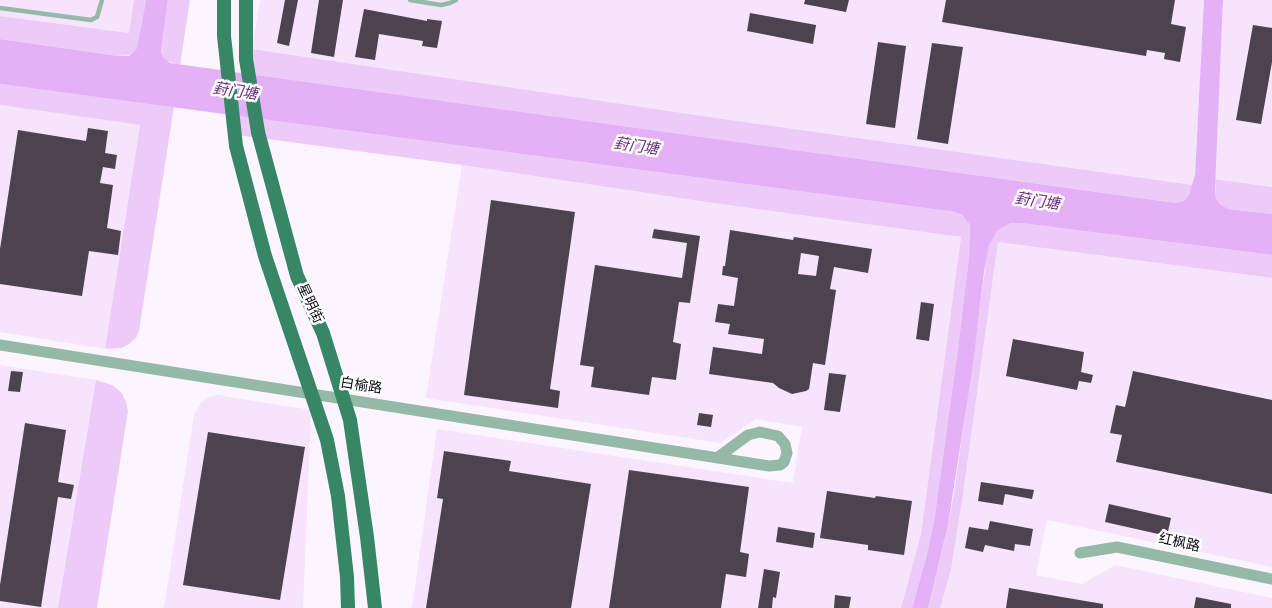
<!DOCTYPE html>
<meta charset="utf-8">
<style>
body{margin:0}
canvas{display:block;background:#fcf5ff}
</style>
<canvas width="1272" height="608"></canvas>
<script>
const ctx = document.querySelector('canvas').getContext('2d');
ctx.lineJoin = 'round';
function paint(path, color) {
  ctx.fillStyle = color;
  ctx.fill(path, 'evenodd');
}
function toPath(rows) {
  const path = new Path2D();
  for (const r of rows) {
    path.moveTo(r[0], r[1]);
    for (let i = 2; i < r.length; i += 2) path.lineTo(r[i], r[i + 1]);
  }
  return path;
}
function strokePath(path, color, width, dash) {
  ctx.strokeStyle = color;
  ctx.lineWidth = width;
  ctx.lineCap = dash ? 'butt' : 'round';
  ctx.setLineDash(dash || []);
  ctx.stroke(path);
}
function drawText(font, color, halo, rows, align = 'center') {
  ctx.font = font + ' Overpass,"Noto Sans SC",sans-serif';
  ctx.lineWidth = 5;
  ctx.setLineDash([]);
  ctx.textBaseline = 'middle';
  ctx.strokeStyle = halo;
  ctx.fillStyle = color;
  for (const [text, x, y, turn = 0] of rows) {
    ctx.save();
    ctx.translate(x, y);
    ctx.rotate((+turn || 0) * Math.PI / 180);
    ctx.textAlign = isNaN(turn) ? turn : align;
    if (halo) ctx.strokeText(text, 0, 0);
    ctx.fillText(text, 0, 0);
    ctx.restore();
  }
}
paint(toPath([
 [0,0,134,0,129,33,0,16],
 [260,0,1204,0,1195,175,1193,185,723,119,252,49],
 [1223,0,1272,0,1272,187,1215,179],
 [0,105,140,125,105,349,0,332],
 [462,165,706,202,961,237,921,534,901,608,412,608,437,429,793,483,802,427,756,419,720,443,426,398],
 [998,242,1272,278,1272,567,1047,520,1036,575,1082,584,1115,565,1272,598,1272,608,940,608,951,570,962,501],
 [0,365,96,380,58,608,0,608],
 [217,395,311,410,303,608,164,608,194,415,201,402,210,397]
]), '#f5e4fb');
paint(toPath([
 [134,0,146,0,137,48,129,55,118,56,0,39,0,16,129,33],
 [168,0,190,0,180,65,166,61,161,53],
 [252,49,723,119,1193,185,1188,197,1184,201,1176,203,248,74],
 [0,84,174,107,139,331,136,338,129,344,122,348,105,349,140,125,0,105],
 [239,116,955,212,962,215,970,225,969,257,958,348,934,522,927,554,912,608,901,608,921,534,961,237,706,202,462,165,237,135],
 [1215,179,1272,187,1272,214,1228,209,1223,207,1216,198],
 [1011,223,1021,223,1272,255,1272,278,998,242,962,501,951,570,940,608,928,608,948,525,954,494,988,248,991,239,997,231],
 [96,380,112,385,122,393,126,402,128,411,97,608,58,608]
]), '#edcbf9');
paint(toPath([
 [146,0,168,0,161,52,164,58,170,63,1176,203,1184,201,1189,195,1195,175,1204,0,1223,0,1215,188,1216,198,1221,205,1228,209,1272,214,1272,255,1021,223,1011,223,997,231,989,245,984,272,973,364,948,525,928,608,912,608,927,554,934,522,958,348,969,257,970,225,962,215,955,212,0,84,0,39,118,56,129,56,137,48]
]), '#e4b1f7');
paint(toPath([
 [285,0,298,0,289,46,277,43],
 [319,0,343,0,334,57,311,53],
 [805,0,849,0,846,12,804,4],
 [946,0,1175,0,1171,24,1186,27,1180,62,1164,59,1165,53,1147,50,1146,56,942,22],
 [364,9,427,21,427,19,442,21,437,48,422,46,423,41,379,34,375,60,355,57],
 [750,13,816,25,813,44,747,31],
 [1253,25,1272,28,1272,62,1261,124,1236,120],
 [878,42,906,46,895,128,866,124],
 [932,43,963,47,948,144,917,139],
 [88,128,108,131,105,153,117,155,115,169,103,167,100,183,113,185,107,228,121,231,118,255,89,251,82,296,0,284,0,249,18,130,86,141],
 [491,200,575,212,550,389,560,391,558,408,464,395],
 [654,229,700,236,690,303,679,302,673,342,681,344,676,380,652,377,649,395,591,387,594,367,580,365,595,265,682,278,687,243,652,238],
 [730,230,793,240,794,237,872,249,868,273,834,267,830,289,836,290,825,365,813,363,809,389,806,391,792,394,779,388,773,383,709,374,713,347,762,354,764,339,728,334,730,324,715,322,718,304,734,306,738,278,722,275,723,266,725,266],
 [801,253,819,256,816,276,798,274],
 [921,302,934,304,929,341,916,339],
 [1013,339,1084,352,1081,372,1093,375,1091,383,1079,381,1077,390,1006,376],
 [11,371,23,372,20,392,8,391],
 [1133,371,1272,400,1272,494,1116,462,1122,435,1110,433,1116,405,1125,407],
 [829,373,846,375,840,412,824,410],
 [699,413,713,415,711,427,697,425],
 [25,423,66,430,58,482,74,485,71,499,58,497,41,607,0,601,0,585],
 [208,432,305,447,280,600,183,585],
 [444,451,511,461,509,471,591,484,571,608,426,608,443,499,437,498],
 [629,470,749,487,740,552,749,554,746,577,726,574,721,608,609,608],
 [981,482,1034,490,1032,499,1005,494,1003,505,978,501],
 [827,491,875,498,876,496,912,501,904,555,868,550,868,545,820,538],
 [1109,504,1171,518,1167,536,1105,522],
 [990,521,1033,529,1030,546,1015,544,1014,551,985,545,983,552,965,548,969,527,988,530],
 [778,527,815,533,813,548,776,542],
 [764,569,780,572,776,598,773,597,772,608,758,608],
 [1009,588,1103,604,1103,608,1006,608],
 [835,595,851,597,849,608,834,608],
 [1196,597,1231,604,1231,608,1194,608]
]), '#4c4250');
strokePath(toPath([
 [410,0,441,5,450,3,456,0],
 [0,8,91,20,97,17,102,0]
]), '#94baa7', 4.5);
strokePath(toPath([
 [0,345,769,466,780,465,784,462,787,453,785,444,778,436,760,432,748,435,717,458],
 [1080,553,1117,547,1272,579]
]), '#94baa7', 11);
strokePath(toPath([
 [224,0,224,36,236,146,265,256,327,440,338,496,347,577,348,608],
 [246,0,246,59],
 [258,132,297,276,323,333,350,420,367,537,375,608]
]), '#378665', 14);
strokePath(toPath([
 [246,59,258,132]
]), '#378665', 14);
drawText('14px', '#0d090f', '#fff', [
 ["星明街",309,304,65],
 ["白榆路",361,387,9],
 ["红枫路",1179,544,12]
]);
drawText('italic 15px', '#692c7d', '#fff', [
 ["葑门塘",235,93,8],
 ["葑门塘",636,148,8],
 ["葑门塘",1037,203,8]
]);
</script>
